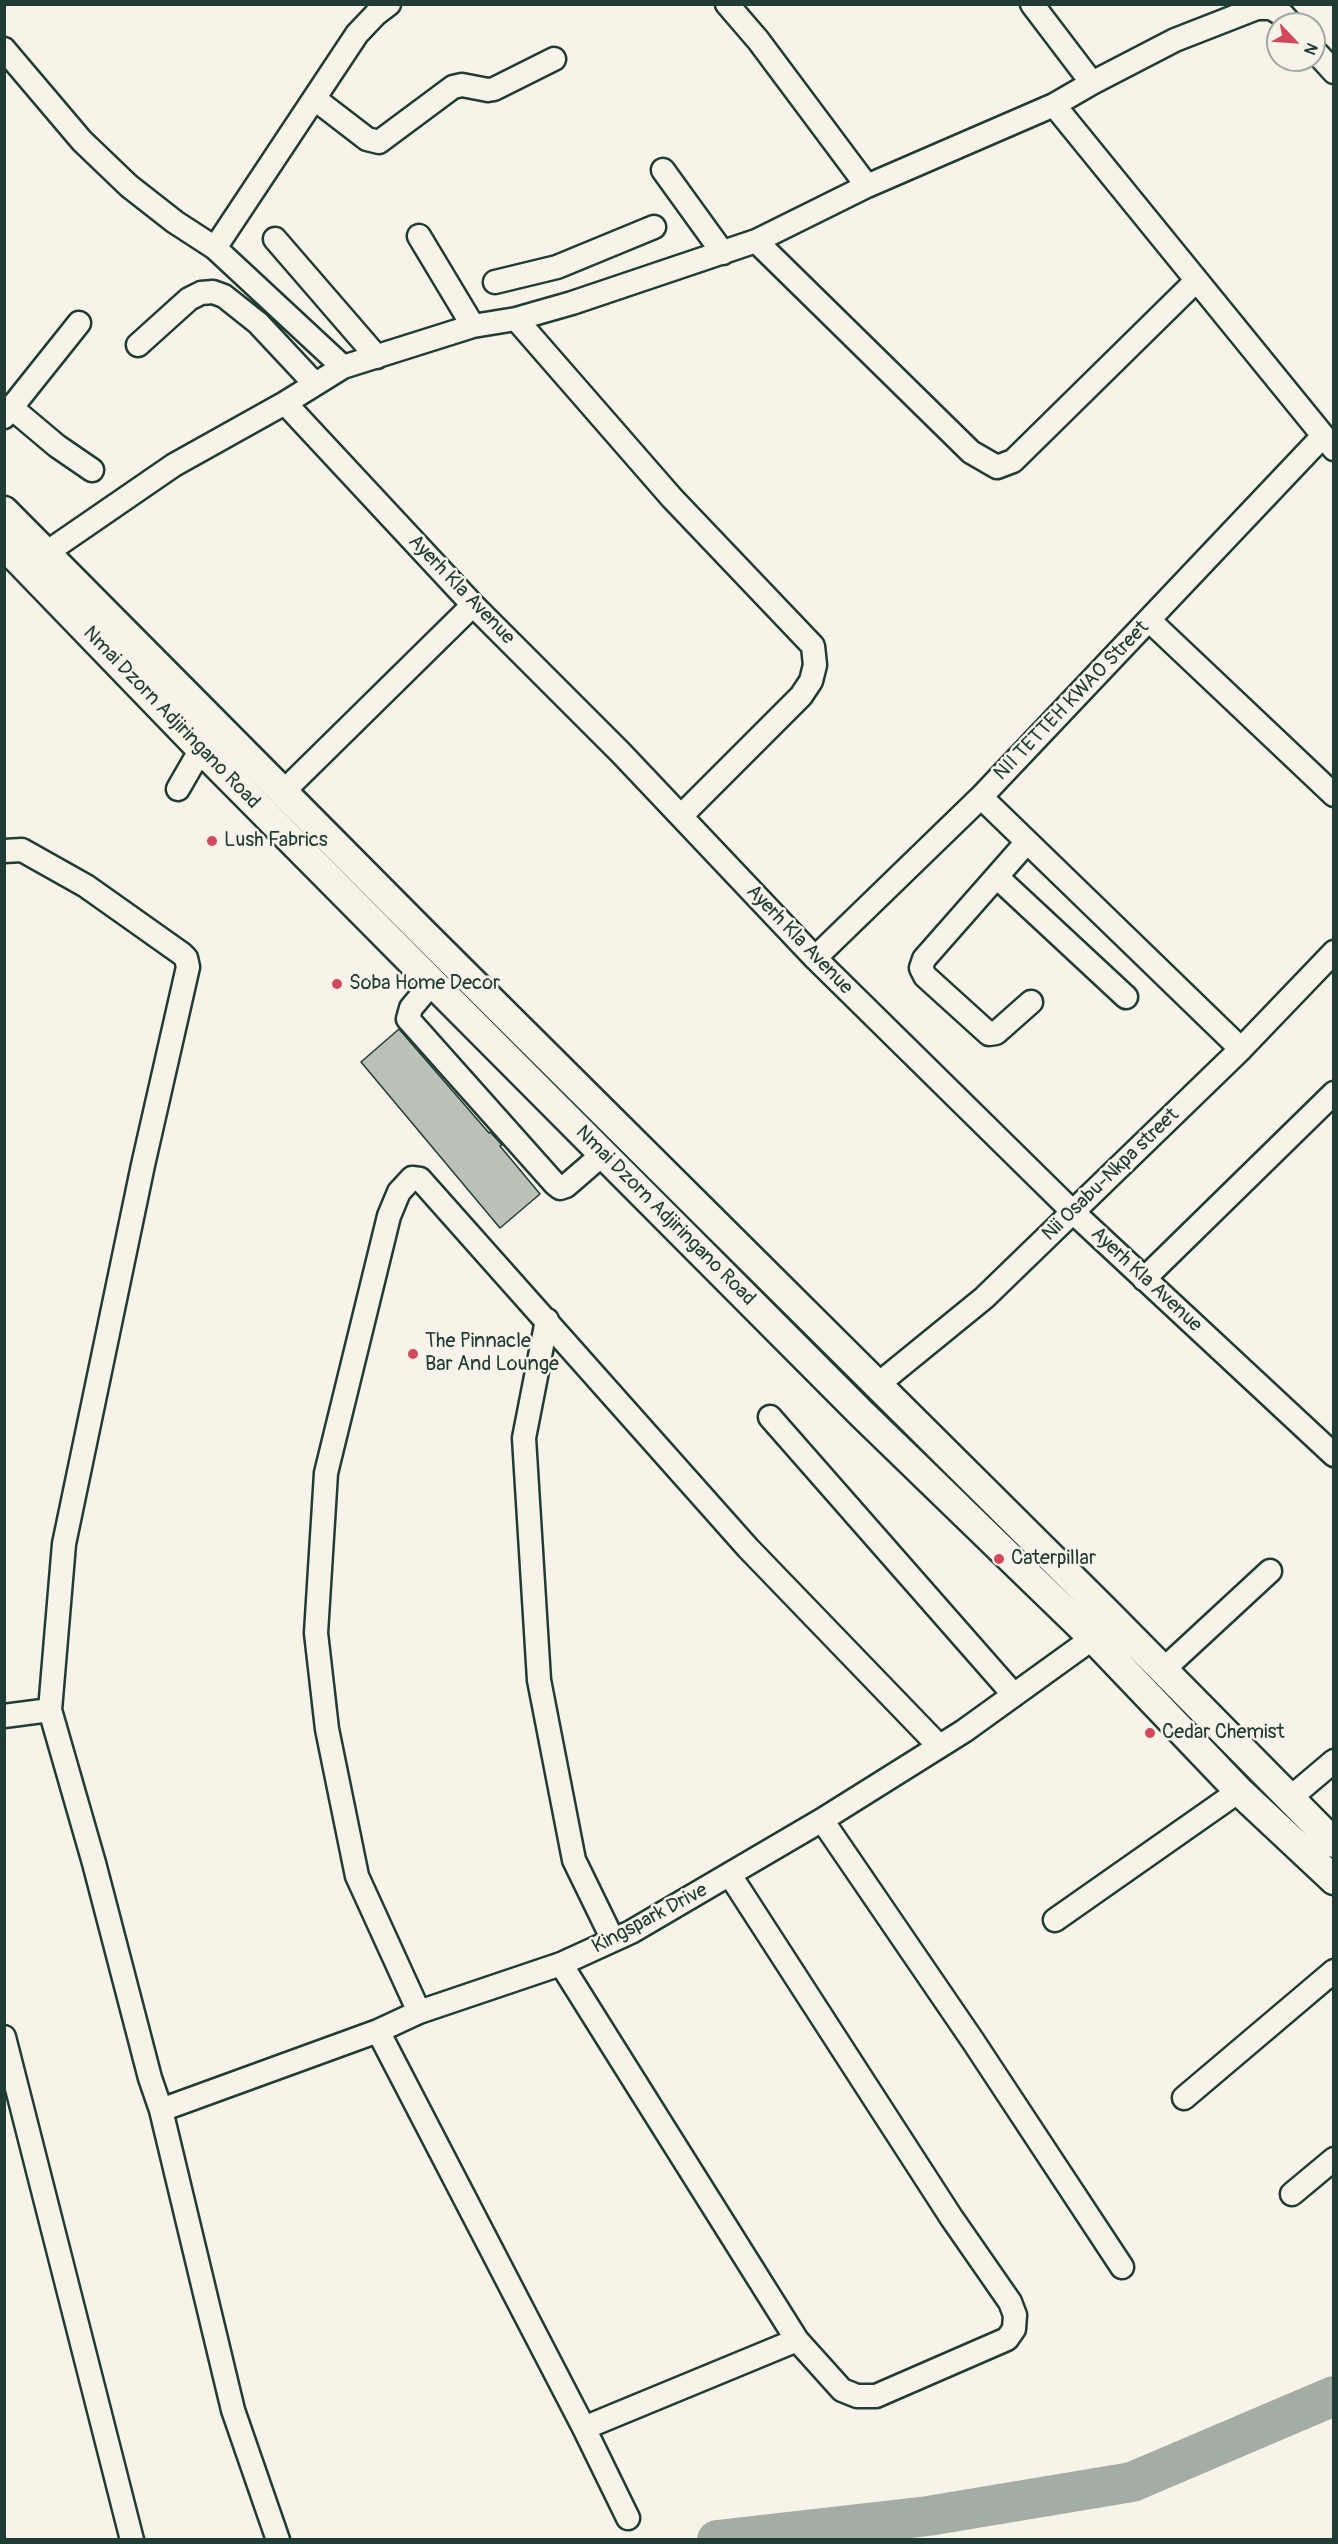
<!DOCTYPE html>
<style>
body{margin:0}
#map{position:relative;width:1338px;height:2544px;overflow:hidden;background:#f7f3e8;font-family:Pangolin,sans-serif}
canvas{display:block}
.frame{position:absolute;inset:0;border:6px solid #1f3d34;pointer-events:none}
.north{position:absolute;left:1266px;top:12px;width:60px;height:60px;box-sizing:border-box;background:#f7f3e8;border:2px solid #a1aaa0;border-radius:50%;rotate:115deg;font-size:16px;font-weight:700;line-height:24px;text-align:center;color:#1f3d34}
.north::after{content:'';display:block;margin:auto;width:21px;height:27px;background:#d1495b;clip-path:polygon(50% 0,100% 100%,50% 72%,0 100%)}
</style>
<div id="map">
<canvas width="1338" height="2544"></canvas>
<div class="frame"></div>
<div class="north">N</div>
</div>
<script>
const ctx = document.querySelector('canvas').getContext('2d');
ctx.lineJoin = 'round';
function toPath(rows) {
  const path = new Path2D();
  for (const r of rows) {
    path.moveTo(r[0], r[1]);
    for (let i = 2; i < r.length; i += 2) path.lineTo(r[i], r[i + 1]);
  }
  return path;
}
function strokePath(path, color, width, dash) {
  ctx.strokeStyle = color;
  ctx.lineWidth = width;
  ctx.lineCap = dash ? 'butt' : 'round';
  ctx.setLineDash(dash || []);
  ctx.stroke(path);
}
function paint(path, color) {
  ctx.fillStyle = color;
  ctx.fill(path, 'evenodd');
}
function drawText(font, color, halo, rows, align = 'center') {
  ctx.font = font + ' Pangolin,sans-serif';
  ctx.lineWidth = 5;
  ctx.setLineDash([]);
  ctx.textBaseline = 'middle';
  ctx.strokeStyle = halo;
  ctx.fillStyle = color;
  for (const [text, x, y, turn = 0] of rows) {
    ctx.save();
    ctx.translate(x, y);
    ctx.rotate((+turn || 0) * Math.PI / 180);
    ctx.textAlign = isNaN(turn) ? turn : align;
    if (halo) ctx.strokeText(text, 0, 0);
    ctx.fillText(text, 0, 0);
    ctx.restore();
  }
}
strokePath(toPath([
 [717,2540,928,2516,1132,2482,1334,2396]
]), '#a4ada3', 40);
const building = toPath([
 [399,1029,489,1133,490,1132,502,1145,500,1146,540,1194,500,1228,361,1062,399,1029]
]);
paint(building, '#bbc1b6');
strokePath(building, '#1f3d34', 1.5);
const minor = toPath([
 [727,4,758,40,867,186],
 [1032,4,1092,83],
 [4,49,82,141,129,186,175,222,215,248,343,367],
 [1314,50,1334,72],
 [315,99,367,139,379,142,453,87,462,85,488,90,494,89,554,59],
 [1054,105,1334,449],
 [663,170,723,253],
 [419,236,473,326],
 [275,239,377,357],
 [756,241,971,452,997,467,1013,461,1196,281],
 [215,248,357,34,376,14,389,4],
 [495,282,557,267,654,227],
 [516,319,672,498,813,646,815,665,811,681,801,696,681,816],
 [138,345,189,299,201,293,213,292,224,296,258,323,315,384],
 [285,403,473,605,621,753,815,958,1073,1212,1334,1455],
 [13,409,57,446,92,470],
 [4,417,79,323],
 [46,553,174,465,285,403,343,367,473,326,516,319,572,303,756,241,867,186,1054,105,1092,83,1175,40,1257,8,1271,8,1283,15,1291,24],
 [1150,621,1334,795],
 [178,789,201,749],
 [284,791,473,605],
 [981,797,1241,1049],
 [1027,842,924,959,921,968,925,976,989,1034,996,1033,1031,1002],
 [4,851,22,850,86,886,182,954,186,958,188,967,143,1165,64,1544,50,1710,94,1863,150,2078,161,2110,233,2410,278,2540],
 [997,877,1126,997],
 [815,958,981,797,1322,437],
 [432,983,411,1008,408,1019,555,1184,560,1188,566,1186,603,1154],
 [1144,1279,1334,1093],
 [547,1320,524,1438,539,1680,574,1860,613,1940],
 [876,1386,984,1298,1241,1049,1334,952],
 [770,1417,1014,1695],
 [1163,1670,1270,1571],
 [4,1716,50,1710],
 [1289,1799,1334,1761],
 [822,1820,973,2041,1122,2267],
 [1055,1920,1239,1791],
 [561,1964,797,2340,842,2390,857,2396,876,2396,1007,2339,1014,2329,1015,2315,1010,2302,951,2217,730,1875],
 [419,2012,357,1876,327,1729,316,1633,326,1473,389,1216,399,1192,412,1178,420,1179,748,1548,939,1746],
 [378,2031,584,2428,628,2518],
 [4,2037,132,2540],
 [1184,2098,1334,1971],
 [161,2110,378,2031,419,2012,561,1964,631,1932,822,1820,964,1731,1093,1638],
 [1292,2194,1334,2159],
 [584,2428,797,2340]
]);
const major = toPath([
 [4,511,424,934,1107,1613,1334,1843],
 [4,545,201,749,406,956,862,1414,1093,1638,1239,1791,1334,1880]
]);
strokePath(minor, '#1f3d34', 27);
strokePath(major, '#1f3d34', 33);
strokePath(minor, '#f7f3e8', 22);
strokePath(major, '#f7f3e8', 28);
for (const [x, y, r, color] of [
 [212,841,6,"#d1495b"],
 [337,984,6,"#d1495b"],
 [413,1354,6,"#d1495b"],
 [999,1559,6,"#d1495b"],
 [1150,1733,6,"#d1495b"]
]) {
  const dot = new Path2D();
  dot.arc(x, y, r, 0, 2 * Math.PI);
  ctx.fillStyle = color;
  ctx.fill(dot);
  strokePath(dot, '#f7f3e8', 2);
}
drawText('20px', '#1f3d34', '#f7f3e8', [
 ["Ayerh Kla Avenue",461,590,46],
 ["NII TETTEH KWAO Street",1072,701,-46],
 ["Nmai Dzorn Adjiringano Road",171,718,46],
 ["Ayerh Kla Avenue",799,940,46],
 ["Nii Osabu-Nkpa street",1111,1175,-44],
 ["Nmai Dzorn Adjiringano Road",665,1216,45],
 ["Ayerh Kla Avenue",1146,1280,43],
 ["Kingspark Drive",650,1919,-28]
]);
drawText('20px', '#1f3d34', '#f7f3e8', [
 ["Lush Fabrics",224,841],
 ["Soba Home Decor",349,984],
 ["The Pinnacle",425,1342],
 ["Bar And Lounge",425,1365],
 ["Caterpillar",1011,1559],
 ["Cedar Chemist",1162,1733]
], 'left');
</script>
